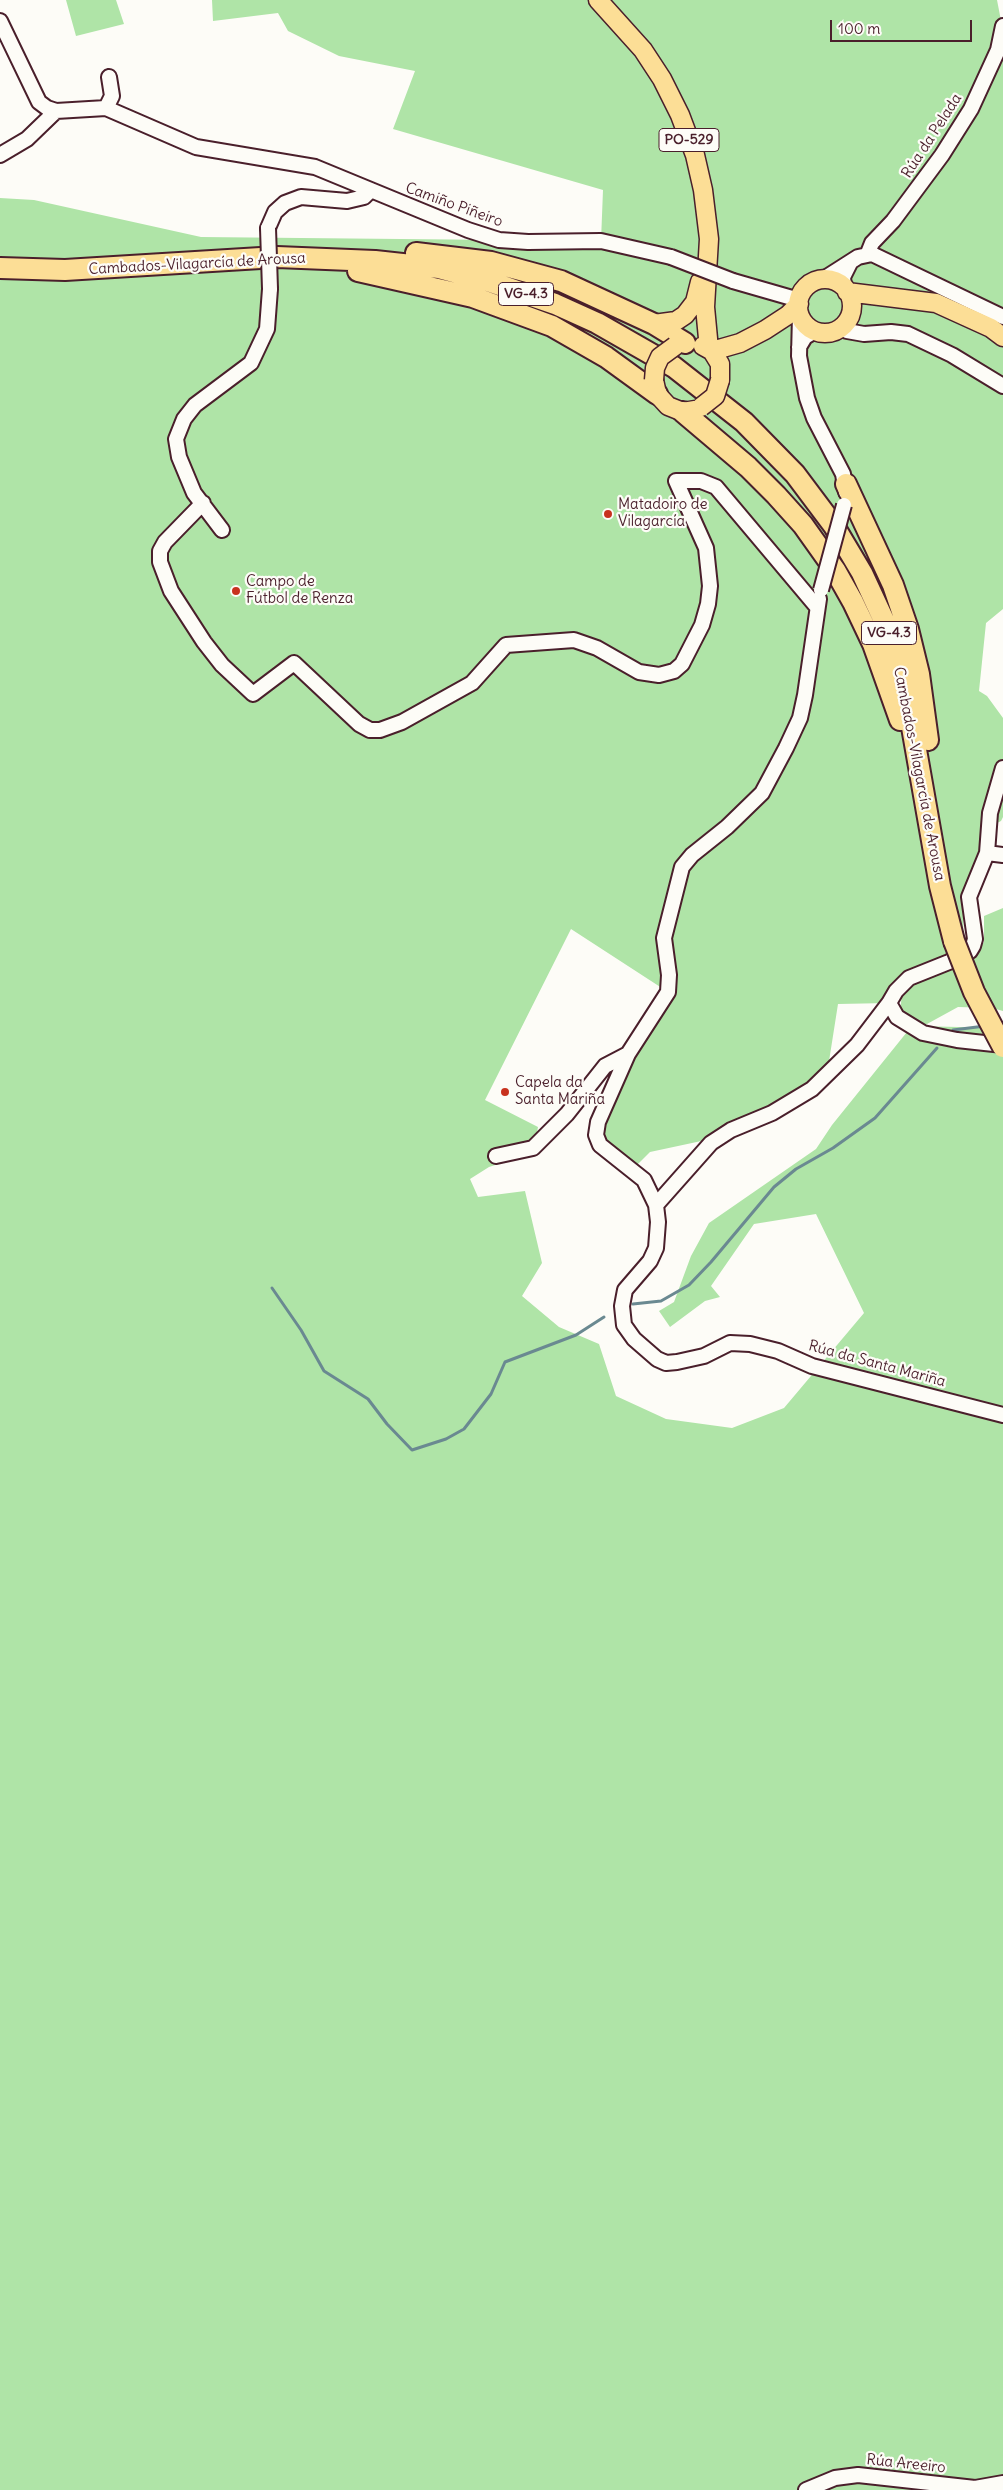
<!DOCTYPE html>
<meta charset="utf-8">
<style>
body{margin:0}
#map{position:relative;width:1003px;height:2490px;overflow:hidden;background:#fdfcf7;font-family:Delius,sans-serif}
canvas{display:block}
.scale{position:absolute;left:830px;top:20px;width:142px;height:22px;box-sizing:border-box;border:2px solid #4a1f2b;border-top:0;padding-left:6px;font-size:15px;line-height:18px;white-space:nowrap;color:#4a1f2b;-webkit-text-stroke:4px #fdfcf7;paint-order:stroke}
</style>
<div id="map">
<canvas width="1003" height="2490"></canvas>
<div class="scale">100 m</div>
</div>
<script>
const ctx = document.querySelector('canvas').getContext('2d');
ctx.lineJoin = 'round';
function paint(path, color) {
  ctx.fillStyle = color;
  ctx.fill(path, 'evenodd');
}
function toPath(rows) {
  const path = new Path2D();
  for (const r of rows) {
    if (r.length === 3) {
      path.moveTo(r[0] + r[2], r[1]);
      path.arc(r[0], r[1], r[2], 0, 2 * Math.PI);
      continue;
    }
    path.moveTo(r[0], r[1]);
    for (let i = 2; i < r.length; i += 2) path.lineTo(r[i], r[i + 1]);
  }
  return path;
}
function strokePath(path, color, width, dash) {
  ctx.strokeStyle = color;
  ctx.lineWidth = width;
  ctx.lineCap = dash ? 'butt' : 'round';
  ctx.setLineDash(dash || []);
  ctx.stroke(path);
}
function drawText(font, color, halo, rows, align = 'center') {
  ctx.font = font + ' Delius,sans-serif';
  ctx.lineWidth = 4.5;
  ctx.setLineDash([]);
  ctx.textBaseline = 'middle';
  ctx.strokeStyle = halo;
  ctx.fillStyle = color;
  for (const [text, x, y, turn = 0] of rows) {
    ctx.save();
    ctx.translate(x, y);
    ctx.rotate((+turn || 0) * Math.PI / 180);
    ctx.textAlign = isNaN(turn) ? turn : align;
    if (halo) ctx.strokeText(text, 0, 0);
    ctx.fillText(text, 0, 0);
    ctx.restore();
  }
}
paint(toPath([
 [66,0,116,0,124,24,76,36],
 [212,0,997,0,1003,31,1003,609,986,623,979,691,987,696,1003,718,1003,817,1001,821,989,827,981,862,964,889,963,939,949,962,909,978,889,1003,838,1004,827,1074,800,1099,706,1140,650,1152,633,1169,600,1145,598,1122,668,992,571,929,485,1100,538,1127,533,1153,489,1167,470,1179,478,1197,525,1191,542,1263,522,1296,559,1327,599,1344,616,1396,666,1419,732,1428,784,1408,864,1313,816,1214,754,1224,711,1286,720,1297,705,1301,670,1327,659,1311,674,1302,691,1256,709,1223,816,1149,832,1125,911,1027,900,1014,902,992,912,983,974,958,984,942,984,916,1003,908,1003,1011,992,1008,958,1007,927,1024,915,1026,1003,1028,1003,2490,0,2490,0,198,34,200,201,237,601,241,603,190,393,129,415,71,339,56,288,31,278,13,213,21]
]), '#afe4a7');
strokePath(toPath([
 [953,1030,985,1026],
 [272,1288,301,1330,324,1371,368,1399,387,1424,412,1450,446,1439,464,1429,491,1394,505,1362,576,1335,604,1317],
 [633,1304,661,1301,689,1285,711,1262,774,1187,796,1169,833,1148,875,1118,937,1048]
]), '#6a8991', 3);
const minor = toPath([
 [0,21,39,102,47,108,56,111,106,108,196,147,315,167,468,230,499,240,528,242,601,241,671,257],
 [106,108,112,96,109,77],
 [0,155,27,139,56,111],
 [268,228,275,212,285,203,301,197,347,201,364,197,371,190],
 [868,253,872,243,893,221,942,155,971,109,998,50,1003,26],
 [822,280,858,257,872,254,1003,317],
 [733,281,799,300],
 [844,287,843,277,850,263],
 [800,315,799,356,807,398,814,418,843,474,846,492],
 [842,327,847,331,864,334,891,332,908,334,952,355,1003,386],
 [799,347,805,337,815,331],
 [203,503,165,542,160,551,160,562,171,591,204,642,222,665,253,694,294,663,359,724,370,730,380,730,402,722,472,683,506,645,574,640,597,648,639,672,659,675,674,671,682,664,702,625,708,604,710,586,706,548,676,481,701,481,716,487,817,607],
 [222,530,194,493,179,457,176,439,184,419,195,405,251,363,267,329,270,289],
 [819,599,805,695,800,718,786,748,762,793,727,827,692,855,682,867,664,938,669,975,668,992,628,1054,598,1122,596,1135,600,1145,644,1180,656,1205,711,1143,731,1130,772,1113,812,1089,857,1045,889,1003],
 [1003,768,990,813,987,853,969,897,975,939,973,946,970,951,949,962,909,978,896,991,889,1003,897,1017,923,1033,957,1040,1003,1045],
 [987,853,1003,855],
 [496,1156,533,1148,567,1114,605,1066,628,1054],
 [656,1205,658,1222,656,1248,650,1261,625,1290,622,1306,624,1325,634,1339,657,1359,666,1363,677,1362,704,1356,730,1343,750,1344,778,1351,812,1366,1003,1415],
 [806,2490,835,2478,858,2475,975,2488,1003,2483]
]);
const major = toPath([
 [598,0,643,50,662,79,680,115,695,155,703,190,709,239,705,307,709,349],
 [825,306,27],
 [847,292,936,303,991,328,1003,337],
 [654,324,676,321,685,315,695,302,700,282],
 [703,346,712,351,720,364,720,380],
 [712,351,740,343,765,330,788,315,799,304],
 [654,380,657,394,668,406,683,412,695,410]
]);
const highway = toPath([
 [416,253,491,262,561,281,654,324,685,343],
 [0,268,65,270,277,257,375,261,439,268,488,281,555,304,597,323,674,367,744,422,795,474,834,526,862,573,887,627,903,676,940,886,954,941],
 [358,271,473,297,552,326,606,357,657,394],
 [683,412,748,467,776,495,803,525,835,570,853,602,873,644,900,720],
 [846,484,893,585,908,629,919,674,928,740]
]);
strokePath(minor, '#4a1f2b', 18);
strokePath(major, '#4a1f2b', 21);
strokePath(highway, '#4a1f2b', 24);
strokePath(minor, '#fdfcf7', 14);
strokePath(major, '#fcde96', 18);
strokePath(highway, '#fcde96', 20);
const minorBridge = toPath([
 [268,228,270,289],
 [671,257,733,281],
 [821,590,844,505]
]);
const majorBridge = toPath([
 [654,380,655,368,660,357,675,346],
 [701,407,715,396,720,380]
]);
const highwayBridge = toPath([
 [954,941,974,992,1003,1047]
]);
strokePath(minorBridge, '#4a1f2b', 18, []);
strokePath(majorBridge, '#4a1f2b', 21, []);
strokePath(highwayBridge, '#4a1f2b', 24, []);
strokePath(minorBridge, '#fdfcf7', 14);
strokePath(majorBridge, '#fcde96', 18);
strokePath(highwayBridge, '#fcde96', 20);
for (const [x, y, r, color] of [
 [608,514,5,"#c8321e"],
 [236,591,5,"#c8321e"],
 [505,1092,5,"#c8321e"]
]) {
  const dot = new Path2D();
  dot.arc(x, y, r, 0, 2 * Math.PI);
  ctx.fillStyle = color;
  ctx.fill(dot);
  strokePath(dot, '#fdfcf7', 2);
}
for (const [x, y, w] of [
 [689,140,60],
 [526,294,55],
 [889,633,55]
]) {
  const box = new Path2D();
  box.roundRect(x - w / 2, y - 11.5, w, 23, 4);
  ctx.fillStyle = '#fdfcf7';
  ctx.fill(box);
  strokePath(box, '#4a1f2b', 1);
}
drawText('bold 14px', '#4a1f2b', null, [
 ["PO-529",689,140],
 ["VG-4.3",526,294],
 ["VG-4.3",889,633]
]);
drawText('15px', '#4a1f2b', '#fdfcf7', [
 ["Rúa da Pelada",932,136,-57],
 ["Camiño Piñeiro",454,205,20],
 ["Cambados-Vilagarcía de Arousa",197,264,-3],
 ["Cambados-Vilagarcía de Arousa",919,774,79],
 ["Rúa da Santa Mariña",877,1364,15],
 ["Rúa Areeiro",906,2464,6]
]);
drawText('15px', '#4a1f2b', '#fdfcf7', [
 ["Matadoiro de",618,505],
 ["Vilagarcía",618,522],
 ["Campo de",246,582],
 ["Fútbol de Renza",246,599],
 ["Capela da",515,1083],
 ["Santa Mariña",515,1100]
], 'left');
</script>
